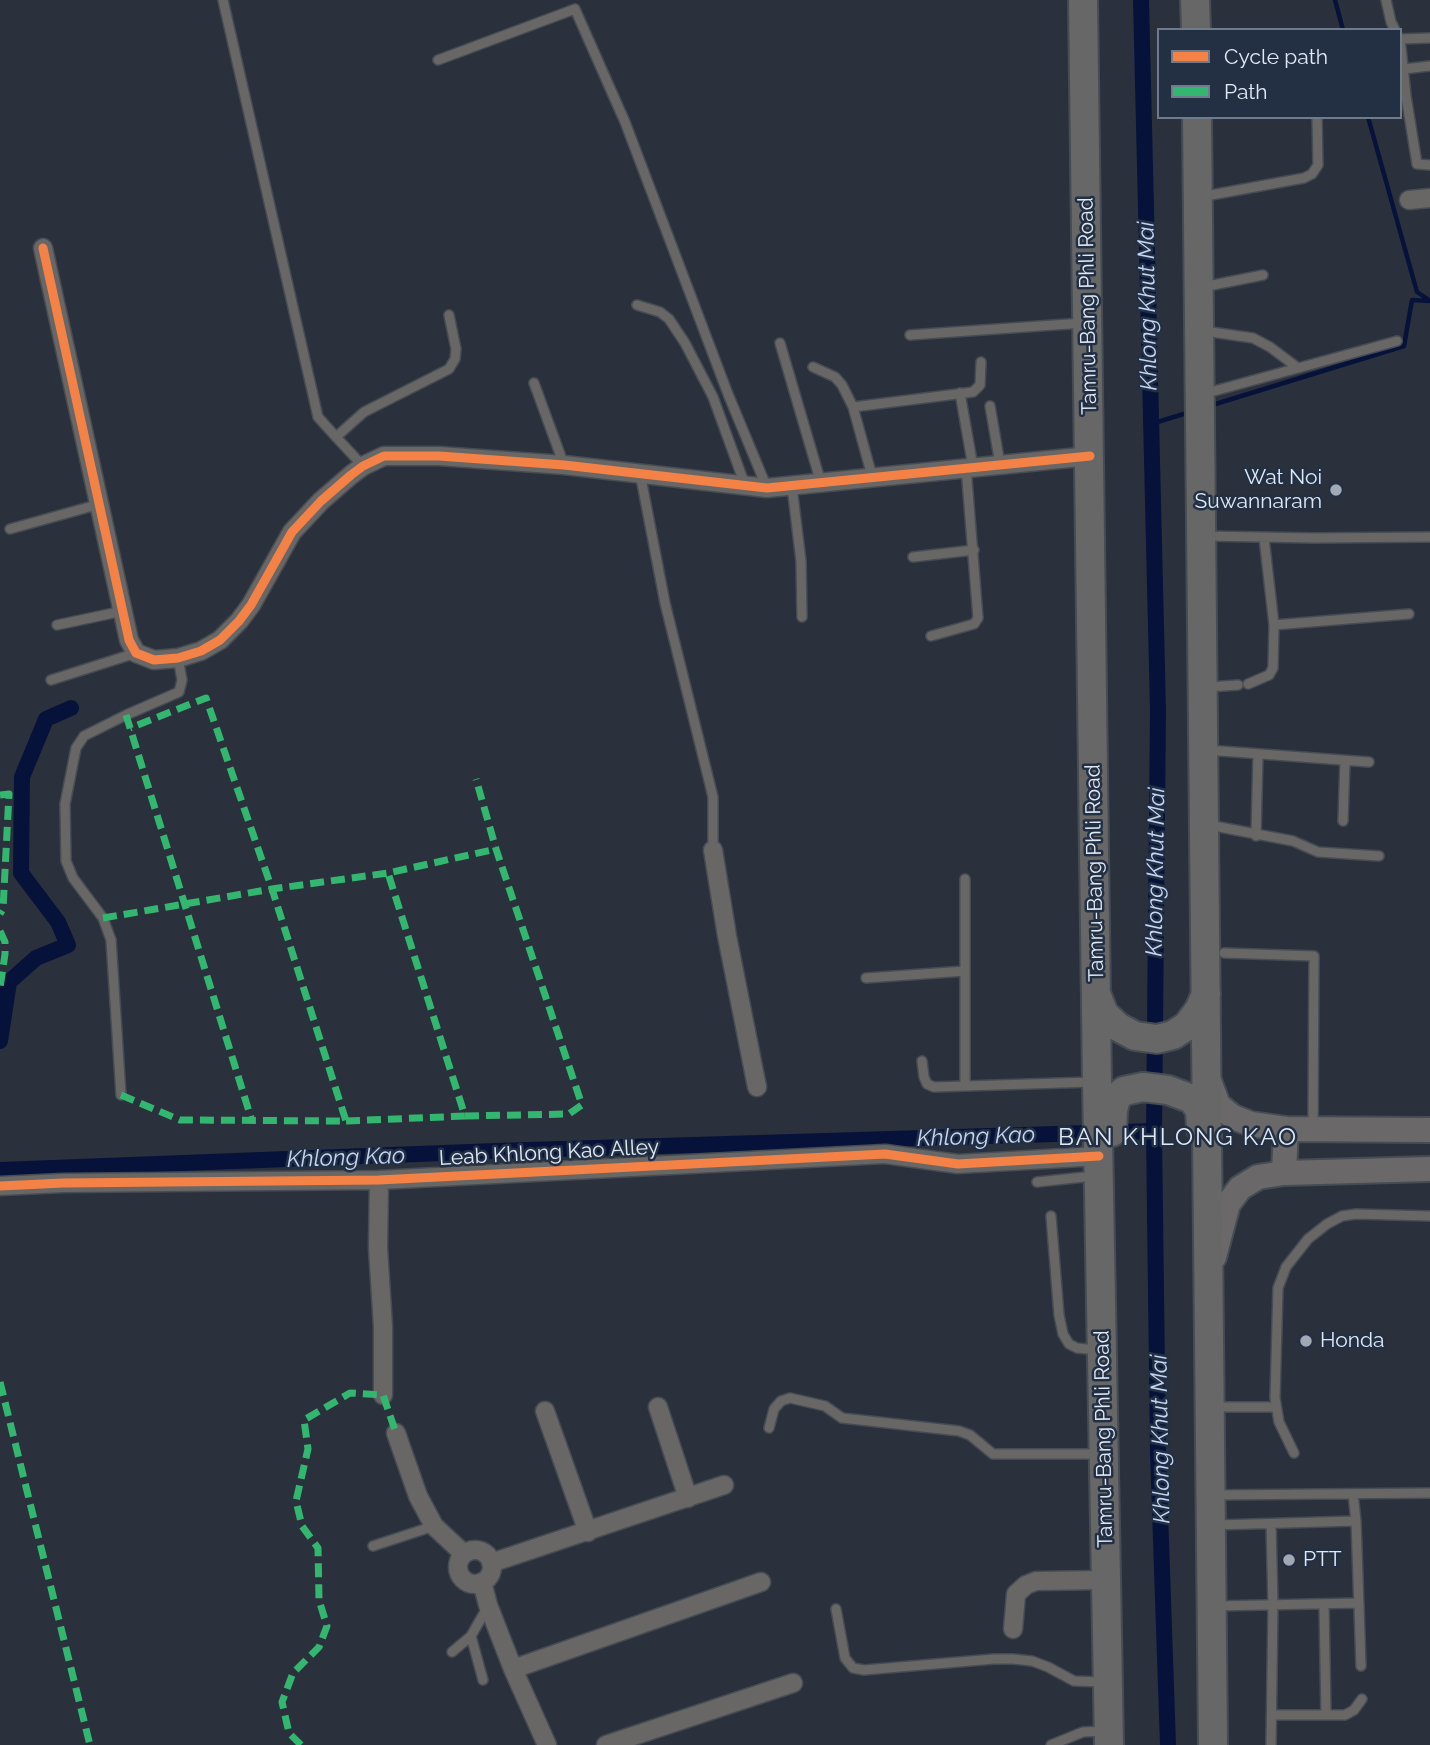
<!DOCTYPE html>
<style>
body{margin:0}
#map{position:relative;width:1430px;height:1745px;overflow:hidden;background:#2b313c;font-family:Raleway,sans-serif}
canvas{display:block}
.legend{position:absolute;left:1157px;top:28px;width:245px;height:91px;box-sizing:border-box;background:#233044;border:2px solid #6f7a8b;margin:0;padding:9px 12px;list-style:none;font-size:21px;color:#e0e9f6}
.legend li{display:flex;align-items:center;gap:14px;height:35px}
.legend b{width:35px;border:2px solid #6f7a8b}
</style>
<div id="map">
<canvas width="1430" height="1745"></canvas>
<ul class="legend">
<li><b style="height:9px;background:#f48246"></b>Cycle path</li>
<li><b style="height:9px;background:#33b770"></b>Path</li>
</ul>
</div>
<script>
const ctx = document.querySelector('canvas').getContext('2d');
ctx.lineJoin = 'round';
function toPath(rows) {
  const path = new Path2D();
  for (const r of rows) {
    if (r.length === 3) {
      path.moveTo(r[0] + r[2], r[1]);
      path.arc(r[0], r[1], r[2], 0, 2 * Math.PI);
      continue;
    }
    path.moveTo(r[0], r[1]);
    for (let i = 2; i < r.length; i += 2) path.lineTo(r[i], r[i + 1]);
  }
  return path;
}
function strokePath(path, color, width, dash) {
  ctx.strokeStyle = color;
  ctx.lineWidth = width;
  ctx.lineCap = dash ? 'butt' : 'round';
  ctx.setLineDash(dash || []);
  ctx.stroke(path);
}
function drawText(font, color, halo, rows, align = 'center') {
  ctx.font = font + ' Raleway,sans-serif';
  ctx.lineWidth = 5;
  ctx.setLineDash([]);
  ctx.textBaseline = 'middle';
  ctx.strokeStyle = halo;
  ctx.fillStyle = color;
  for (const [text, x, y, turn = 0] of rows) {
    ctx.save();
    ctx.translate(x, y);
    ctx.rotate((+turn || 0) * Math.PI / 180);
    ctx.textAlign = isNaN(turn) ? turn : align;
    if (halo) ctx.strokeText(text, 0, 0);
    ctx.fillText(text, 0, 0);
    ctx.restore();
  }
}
strokePath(toPath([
 [1335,0,1343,30],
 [1368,117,1417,292,1429,300],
 [1209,406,1404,346,1412,300,1430,301],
 [1151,424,1190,412]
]), '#06123a', 4.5);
strokePath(toPath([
 [1141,0,1158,710,1154,1131,1158,1453,1168,1745],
 [0,1041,9,982,36,958,68,945,58,922,21,873,22,777,46,719,71,708],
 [0,1170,496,1151,1154,1131]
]), '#06123a', 16);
const lane = toPath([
 [223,0,318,417,336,437],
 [1386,0,1391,22,1395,30],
 [1400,38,1406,96,1417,164,1430,165],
 [1401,39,1430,38],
 [438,60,575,9,625,122,728,394,767,488],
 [1404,69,1430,66],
 [1200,197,1304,178,1312,174,1318,165,1317,117],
 [1203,287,1263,275],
 [637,305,660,312,669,319,685,343,713,397,745,485],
 [1204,331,1253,338,1270,347,1298,368],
 [910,335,1083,323],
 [780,343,821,483],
 [813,367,835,377,842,385,853,407,872,476],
 [534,383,564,465],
 [960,393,973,467],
 [1203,394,1397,341],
 [990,406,1000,464],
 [853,407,973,392,980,385,981,362],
 [363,466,336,437,364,412,449,369,455,359,456,349,449,315],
 [640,473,665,603,713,797,713,850],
 [792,487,801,561,802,617],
 [10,529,100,504],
 [1204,536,1314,538,1430,537],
 [913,557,974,550],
 [57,625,123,611],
 [1274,625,1409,614],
 [931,636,974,624,978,618,966,467],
 [51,680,136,653],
 [1248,684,1269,675,1273,668,1274,625,1264,538],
 [1208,687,1238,685],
 [1207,750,1369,762],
 [1343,821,1345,761],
 [1209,825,1293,841,1318,852,1379,856],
 [1256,836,1258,754],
 [1224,953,1314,956,1313,1127],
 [866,978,965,971],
 [922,1061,924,1077,927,1084,934,1087,1092,1082],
 [965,1086,965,879],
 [121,1095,111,940,103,918,73,878,66,861,65,804,76,748,84,736,126,715,179,692,182,680,178,658],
 [1037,1182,1094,1176],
 [1051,1216,1059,1315,1063,1334,1069,1344,1077,1348,1097,1350],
 [1215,1407,1276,1407],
 [769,1428,774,1409,781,1401,790,1398,825,1406,842,1418,959,1431,970,1435,993,1454,1099,1454],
 [1294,1453,1279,1422,1275,1398,1278,1288,1286,1267,1308,1239,1327,1224,1342,1216,1356,1214,1430,1216],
 [1353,1494,1356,1521],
 [1215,1495,1430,1493],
 [1271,1524,1273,1605,1271,1745],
 [1216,1525,1356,1521,1361,1666],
 [373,1546,434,1526],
 [1324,1605,1326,1715],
 [1216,1606,1358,1603],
 [836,1609,845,1658,853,1668,864,1670,994,1659,1013,1659,1032,1661,1048,1667,1074,1681,1103,1682],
 [471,1636,483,1680],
 [452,1652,471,1636,487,1608],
 [1272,1715,1345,1715,1354,1710,1362,1699],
 [1051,1745,1083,1732,1104,1731]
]);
const street = toPath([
 [1409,200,1430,198],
 [43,248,129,640,136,653,154,660,178,658,201,651,220,640,239,621,251,605,292,532,321,501,351,475,363,466,384,456,439,456,564,465,767,488,1090,456],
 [713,850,727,936,757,1087],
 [379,1180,378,1248,383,1327,383,1395],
 [0,1186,63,1183,379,1180,885,1154,958,1164,1099,1156],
 [658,1407,688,1498],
 [545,1411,588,1532],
 [396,1433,418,1496,434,1526,464,1554],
 [475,1567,17],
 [491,1563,724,1485],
 [482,1582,488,1605,513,1669,547,1745],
 [1013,1629,1016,1594,1026,1585,1036,1581,1106,1580],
 [513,1669,761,1582],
 [606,1745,793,1683]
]);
const secondary = toPath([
 [1208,1078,1218,1105,1233,1117,1251,1124,1286,1129,1430,1130],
 [1284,1173,1286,1129],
 [1214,1257,1228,1204,1240,1188,1258,1177,1284,1173,1430,1169]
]);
const primary = toPath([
 [1083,0,1097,1082,1109,1745],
 [1195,0,1196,30],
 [1197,117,1213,1745],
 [1097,996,1104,1014,1118,1027,1135,1036,1157,1039,1173,1035,1187,1026,1199,1010,1206,994],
 [1112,1132,1113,1110,1116,1098,1124,1091,1143,1087,1168,1090,1192,1099,1200,1110,1201,1129]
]);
strokePath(lane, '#464c54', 12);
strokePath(street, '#464c54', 21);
strokePath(secondary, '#464c54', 28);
strokePath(primary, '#464c54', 32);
strokePath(lane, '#686766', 9);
strokePath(street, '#686766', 18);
strokePath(secondary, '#6a6869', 24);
strokePath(primary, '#676768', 28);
strokePath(toPath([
 [126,715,252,1121],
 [0,795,9,794,3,909,0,914],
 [103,918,272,889,388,873,496,849],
 [0,931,5,942,5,954,0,988],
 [121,1095,180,1120,346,1121,272,889,206,698,130,728],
 [465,1116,569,1114,582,1105,496,849,476,779],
 [346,1121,465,1116,388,873],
 [0,1382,90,1745],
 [301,1745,289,1733,282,1702,293,1673,319,1647,327,1626,319,1600,318,1548,302,1526,296,1501,308,1449,304,1420,350,1393,383,1395,396,1433]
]), '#33b770', 7, [14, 7]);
strokePath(toPath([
 [43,248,129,640,136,653,154,660,178,658,201,651,220,640,239,621,251,605,292,532,321,501,351,475,363,466,384,456,439,456,564,465,767,488,1090,456],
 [0,1186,63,1183,379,1180,885,1154,958,1164,1099,1156]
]), '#f48246', 9);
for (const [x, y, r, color] of [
 [1336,490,7,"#a1a9b5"],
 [1306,1341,7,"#a1a9b5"],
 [1289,1560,7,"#a1a9b5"]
]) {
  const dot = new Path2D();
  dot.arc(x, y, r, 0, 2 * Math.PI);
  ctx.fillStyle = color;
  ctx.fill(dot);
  strokePath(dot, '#233044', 2.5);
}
drawText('21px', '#e0e9f6', '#233044', [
 ["Tamru-Bang Phli Road",1088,306,-91],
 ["Tamru-Bang Phli Road",1095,873,-91],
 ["Leab Khlong Kao Alley",549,1153,-3],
 ["Tamru-Bang Phli Road",1104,1439,-91]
]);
drawText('21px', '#e0e9f6', '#233044', [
 ["Wat Noi",1322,478,"right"],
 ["Suwannaram",1322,502,"right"],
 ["Honda",1320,1341],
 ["PTT",1303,1560]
], 'left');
drawText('italic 23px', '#c5d5f4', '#233044', [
 ["Khlong Khut Mai",1148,306,-91],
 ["Khlong Khut Mai",1156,872,-89],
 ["Khlong Kao",976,1137,-2],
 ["Khlong Kao",346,1158,-2],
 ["Khlong Khut Mai",1161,1439,-91]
]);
ctx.letterSpacing = '2px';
drawText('24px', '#e0e9f6', '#233044', [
 ["BAN KHLONG KAO",1178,1138]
]);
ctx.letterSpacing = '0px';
</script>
